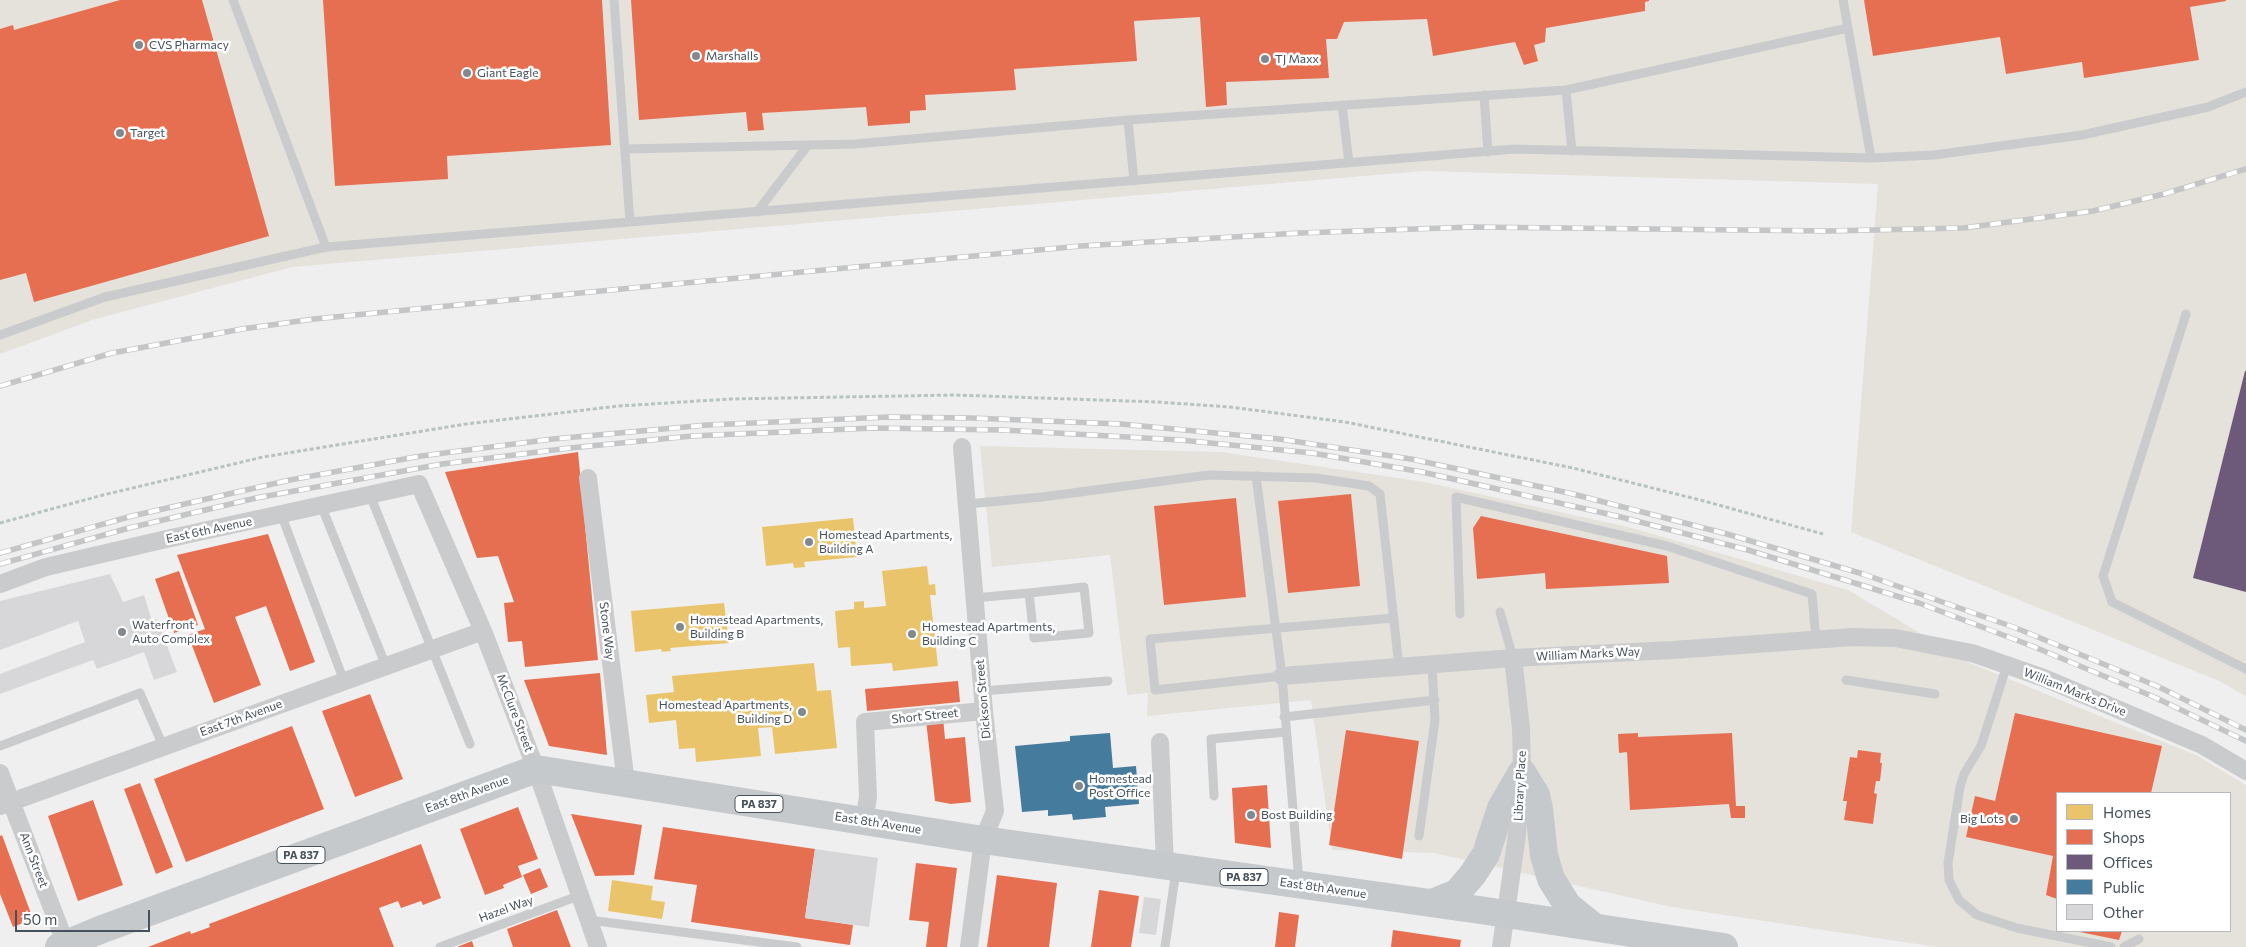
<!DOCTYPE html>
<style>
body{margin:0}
#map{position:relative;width:2246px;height:947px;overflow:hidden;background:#f0efef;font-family:Commissioner,sans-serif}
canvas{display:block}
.legend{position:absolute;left:2056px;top:792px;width:175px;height:140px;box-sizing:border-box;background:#fff;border:1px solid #b5b9bd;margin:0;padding:6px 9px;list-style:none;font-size:15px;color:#46515b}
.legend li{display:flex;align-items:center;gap:10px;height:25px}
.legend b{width:25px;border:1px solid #b5b9bd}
.scale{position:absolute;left:15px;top:910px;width:135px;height:22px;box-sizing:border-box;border:2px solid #46515b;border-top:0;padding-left:6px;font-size:15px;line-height:18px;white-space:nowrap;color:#46515b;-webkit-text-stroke:4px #fff;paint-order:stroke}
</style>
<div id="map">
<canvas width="2246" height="947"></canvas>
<ul class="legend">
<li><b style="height:14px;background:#e9c46a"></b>Homes</li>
<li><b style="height:14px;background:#e76f51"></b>Shops</li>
<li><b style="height:14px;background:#6d597a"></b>Offices</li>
<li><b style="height:14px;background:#457b9d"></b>Public</li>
<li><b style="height:14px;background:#d7d7d9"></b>Other</li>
</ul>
<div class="scale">50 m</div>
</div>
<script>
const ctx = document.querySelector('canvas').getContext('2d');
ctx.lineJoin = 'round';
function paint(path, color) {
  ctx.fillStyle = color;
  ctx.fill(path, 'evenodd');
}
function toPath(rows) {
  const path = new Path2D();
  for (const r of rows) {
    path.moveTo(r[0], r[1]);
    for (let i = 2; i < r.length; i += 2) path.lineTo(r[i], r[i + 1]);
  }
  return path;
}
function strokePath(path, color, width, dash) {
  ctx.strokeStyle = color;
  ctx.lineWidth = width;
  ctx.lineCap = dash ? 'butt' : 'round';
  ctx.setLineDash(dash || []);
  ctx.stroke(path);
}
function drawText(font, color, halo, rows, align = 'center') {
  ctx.font = font + ' Commissioner,sans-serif';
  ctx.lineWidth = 5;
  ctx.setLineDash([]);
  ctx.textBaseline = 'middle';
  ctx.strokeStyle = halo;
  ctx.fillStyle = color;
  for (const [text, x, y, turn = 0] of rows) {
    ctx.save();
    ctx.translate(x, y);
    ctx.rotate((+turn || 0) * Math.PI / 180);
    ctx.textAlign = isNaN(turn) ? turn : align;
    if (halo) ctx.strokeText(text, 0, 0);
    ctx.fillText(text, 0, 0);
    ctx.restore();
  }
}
paint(toPath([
 [0,0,2246,0,2246,696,2217,680,1851,532,1878,184,1423,171,292,267,92,320,0,354],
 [980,446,1221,452,1425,482,1632,528,1848,590,1972,664,2198,756,2246,785,2246,947,1936,947,1672,907,1434,853,1332,850,1311,700,1147,716,1148,693,1127,695,1110,555,992,567],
 [2057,793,2230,793,2230,931,2057,931]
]), '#e5e2dc');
paint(toPath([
 [853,518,857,557,804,562,805,567,794,568,793,563,766,566,762,527],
 [927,566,929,585,935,584,936,595,930,595,938,666,893,671,892,663,851,666,850,647,838,648,835,611,854,609,854,602,864,601,864,608,886,606,882,571],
 [724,603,729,643,670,648,671,651,662,652,661,649,635,652,631,611],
 [814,663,817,691,831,690,837,748,775,754,772,727,758,728,761,756,696,762,695,748,679,749,676,720,649,723,646,695,674,692,672,676],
 [612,880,653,886,651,900,665,902,662,919,608,911]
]), '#e9c46a');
paint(toPath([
 [120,0,202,0,269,236,34,302,26,273,0,280,0,29,13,25,14,30],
 [323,0,602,0,611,145,447,156,448,179,335,186],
 [631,0,1649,0,1649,1,1645,2,1645,11,1546,28,1545,42,1534,45,1538,61,1524,65,1515,42,1433,56,1427,19,1344,22,1337,39,1326,39,1329,78,1226,82,1227,105,1206,107,1200,17,1134,21,1137,61,1014,69,1016,90,925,95,926,110,910,111,910,123,868,126,866,107,762,113,764,130,748,131,746,112,639,120],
 [1864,0,2226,0,2226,1,2190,7,2199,60,2084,78,2082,62,2006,74,2000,37,1873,56],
 [578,452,598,660,525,667,522,641,508,642,504,603,514,602,498,556,477,558,445,472],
 [1351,494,1360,586,1288,593,1278,501],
 [1236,498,1246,597,1164,605,1154,506],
 [1481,516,1667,556,1669,583,1546,589,1545,573,1477,579,1473,528],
 [268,534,315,662,290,671,266,606,235,617,261,685,214,703,188,635,205,629,177,555],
 [179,571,198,625,174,633,155,579],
 [600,673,607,755,549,746,524,680],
 [958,681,960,702,867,711,865,689],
 [370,694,403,779,355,797,322,711],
 [2015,713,2162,746,2151,793,2057,793,2057,899,2046,895,2053,856,1966,837,1975,796,1995,801],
 [943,717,945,739,965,737,971,802,951,804,935,801,926,720],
 [292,726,324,809,186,862,154,779],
 [1346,730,1419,741,1402,859,1329,845],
 [1638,733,1638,737,1732,733,1736,806,1745,806,1745,818,1731,818,1729,804,1630,810,1627,752,1619,753,1618,734],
 [1858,750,1881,753,1880,763,1882,763,1880,781,1876,781,1874,793,1877,794,1873,824,1844,820,1847,801,1843,801,1850,757,1857,758],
 [140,783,173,867,156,874,124,789],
 [1267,785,1271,848,1235,843,1232,788],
 [93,800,123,885,78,901,48,816],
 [518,807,538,859,518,866,522,877,503,885,504,888,485,895,460,829],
 [571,814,642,825,634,875,595,876],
 [663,827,815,849,805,918,853,925,850,945,691,922,697,885,654,879],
 [2,835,33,919,13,927,0,894,0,836],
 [421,844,441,898,423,905,421,901,401,908,398,901,379,908,394,947,148,947,190,931,191,934,210,927,209,924],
 [916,863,957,868,947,947,926,947,929,922,909,920],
 [540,868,548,887,531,894,523,875],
 [997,875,1057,883,1049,947,987,947],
 [1099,890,1139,896,1131,947,1091,947],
 [557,910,571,947,513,947,507,929],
 [1279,912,1299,915,1295,947,1275,947],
 [1393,930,1461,940,1460,947,1391,947],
 [2075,931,2122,931,2119,940],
 [472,941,474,947,457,947]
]), '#e76f51');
paint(toPath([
 [2245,371,2246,371,2246,592,2193,578]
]), '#6d597a');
paint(toPath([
 [1110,733,1113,768,1136,766,1139,804,1105,807,1106,817,1073,820,1072,814,1048,816,1048,810,1022,812,1015,746,1070,741,1070,736]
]), '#457b9d');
paint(toPath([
 [110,574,123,602,144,595,152,621,157,619,177,672,154,680,144,652,97,669,93,660,0,694,0,674,85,642,78,621,0,650,0,601],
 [815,849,878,858,869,927,805,918],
 [1144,897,1161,899,1156,935,1139,933]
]), '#d7d7d9');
strokePath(toPath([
 [0,523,103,495,263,457,466,424,619,406,730,399,955,395,1157,402,1230,407,1345,422,1573,468,1704,501,1823,534]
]), '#b7c3bf', 3, [4, 2.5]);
strokePath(toPath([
 [233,0,326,247],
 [614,0,630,222],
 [1843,0,1871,158],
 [1484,95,1488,152],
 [1342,105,1349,163],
 [1128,120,1134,181],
 [625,149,855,144,1128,120,1566,90],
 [1572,151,1566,90,1848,28],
 [757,212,808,145],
 [2186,314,2103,576,2112,602,2246,669],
 [0,335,105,297,326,247,1515,149,1871,158,1934,155,2082,135,2208,107,2246,92],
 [1256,476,1282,676,1299,882],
 [370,495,470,744],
 [967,504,1042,497,1209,475,1316,478,1369,486,1380,494,1399,667],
 [321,505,386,666],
 [281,514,344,681],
 [974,598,1029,593,1084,587,1089,633,1034,638,1029,593],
 [1500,612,1513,658],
 [1460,614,1456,497,1667,546,1812,594,1816,640],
 [2007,665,1981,746,1964,774,1960,787,1948,863,1949,880,1959,900,1977,915,2017,928,2111,947],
 [1282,676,1155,690,1150,639,1394,618],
 [1846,680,1935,694],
 [982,691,1108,681],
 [1284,717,1435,700],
 [0,746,140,693,163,746],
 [1214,796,1211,739,1286,732],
 [1419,836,1435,720,1432,664],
 [589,920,797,947],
 [440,947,581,895],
 [1165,947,1176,870],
 [2124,947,2139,939]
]), '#c9cbcd', 9);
strokePath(toPath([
 [962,447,984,711,995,811,983,840,969,947],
 [588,478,626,783],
 [0,584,46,567,162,540,419,484,483,631,536,769,598,947],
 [1282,676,1513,658,1673,650,1853,637,1895,638,1972,653,2044,678,2202,745,2246,771],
 [1160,742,1165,866],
 [0,773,67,947],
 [0,806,483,631],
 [864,821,868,797,865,722,984,711],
 [1501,947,1517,835,1522,772,1521,728,1513,658]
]), '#c9cbcd', 18);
strokePath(toPath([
 [1432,903,1457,893,1473,874,1486,854,1501,808,1522,772,1536,795,1539,809,1544,855,1551,879,1568,906,1594,927],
 [59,947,100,930,536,769,983,840,1480,910,1724,947]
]), '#c5c9cc', 28);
const rail = toPath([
 [0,386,112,353,242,329,314,319,642,287,1081,246,1300,233,1473,227,1829,231,1963,228,2093,211,2164,194,2246,169],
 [0,553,132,516,290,480,421,456,553,439,707,425,889,417,971,418,1121,424,1279,439,1411,459,1569,493,1727,534,1863,574,2016,628,2159,687,2246,730],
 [0,564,129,528,256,498,442,464,570,448,692,436,873,428,1003,430,1180,440,1312,453,1422,472,1621,517,1748,550,1919,603,2032,646,2154,697,2246,741]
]);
strokePath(rail, '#c4c5c7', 5.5);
strokePath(rail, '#fff', 4, [11]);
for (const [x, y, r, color] of [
 [139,45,5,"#82888f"],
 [696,56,5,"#82888f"],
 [1265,59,5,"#82888f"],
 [467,73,5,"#82888f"],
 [120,133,5,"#82888f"],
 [809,542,5,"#82888f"],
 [680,627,5,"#82888f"],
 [122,632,5,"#82888f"],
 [912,634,5,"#82888f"],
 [802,712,5,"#82888f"],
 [1079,786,5,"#82888f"],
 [1251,815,5,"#82888f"],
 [2014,819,5,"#82888f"]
]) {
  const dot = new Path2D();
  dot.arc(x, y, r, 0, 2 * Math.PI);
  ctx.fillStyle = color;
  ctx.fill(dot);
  strokePath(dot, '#fff', 2);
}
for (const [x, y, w] of [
 [759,804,48],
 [301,855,48],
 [1244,877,48]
]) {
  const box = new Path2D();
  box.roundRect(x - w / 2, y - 8.5, w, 17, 4);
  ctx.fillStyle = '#fff';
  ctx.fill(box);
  strokePath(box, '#46515b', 1);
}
drawText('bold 11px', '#46515b', null, [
 ["PA 837",759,804],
 ["PA 837",301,855],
 ["PA 837",1244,877]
]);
drawText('12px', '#46515b', '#fff', [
 ["CVS Pharmacy",149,45],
 ["Marshalls",706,56],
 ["TJ Maxx",1275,59],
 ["Giant Eagle",477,73],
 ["Target",130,133],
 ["Homestead Apartments,",819,535],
 ["Building A",819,549],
 ["Homestead Apartments,",690,620],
 ["Building B",690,634],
 ["Waterfront",132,625],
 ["Auto Complex",132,639],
 ["Homestead Apartments,",922,627],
 ["Building C",922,641],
 ["Homestead Apartments,",792,705,"right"],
 ["Building D",792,719,"right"],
 ["Homestead",1089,779],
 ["Post Office",1089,793],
 ["Bost Building",1261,815],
 ["Big Lots",2004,819,"right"]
], 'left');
drawText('12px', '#46515b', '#fff', [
 ["East 6th Avenue",209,530,-12],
 ["Stone Way",607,631,83],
 ["William Marks Way",1588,654,-3],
 ["William Marks Drive",2075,692,22],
 ["Dickson Street",983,699,-95],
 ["McClure Street",515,713,69],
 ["Short Street",925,716,-6],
 ["East 7th Avenue",241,718,-20],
 ["Library Place",1520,786,-87],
 ["East 8th Avenue",467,794,-20],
 ["East 8th Avenue",878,823,9],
 ["Ann Street",34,860,69],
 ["East 8th Avenue",1323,888,8],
 ["Hazel Way",506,909,-20]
]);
</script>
